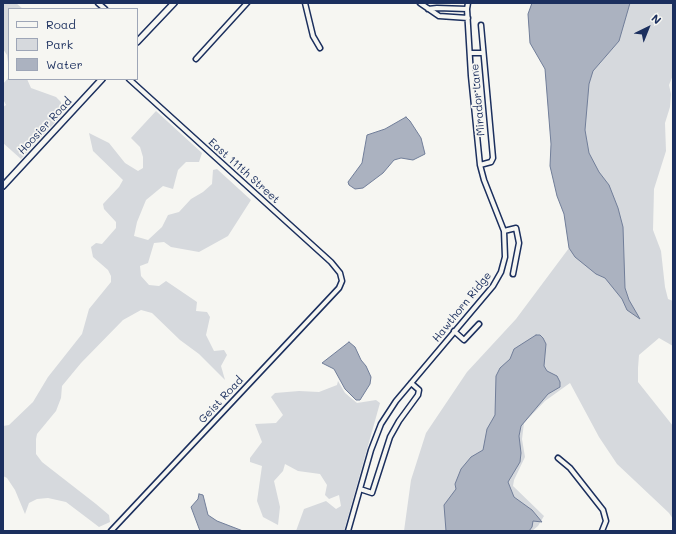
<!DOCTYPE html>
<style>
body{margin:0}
#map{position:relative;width:676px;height:534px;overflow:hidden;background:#f6f6f2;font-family:Mali,sans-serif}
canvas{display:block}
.frame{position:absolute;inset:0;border:4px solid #1b2f5e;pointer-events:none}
.legend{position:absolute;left:8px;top:8px;width:130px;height:72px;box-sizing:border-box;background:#f6f6f2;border:1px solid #9ea6b7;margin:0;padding:5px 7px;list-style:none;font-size:12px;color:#1b2f5e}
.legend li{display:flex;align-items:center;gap:8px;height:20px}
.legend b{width:20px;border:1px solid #9ea6b7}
.north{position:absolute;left:628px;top:8px;width:40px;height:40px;-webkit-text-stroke:3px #f6f6f2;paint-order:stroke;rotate:43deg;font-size:11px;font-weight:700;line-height:16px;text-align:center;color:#1b2f5e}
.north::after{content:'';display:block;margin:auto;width:14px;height:18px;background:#1b2f5e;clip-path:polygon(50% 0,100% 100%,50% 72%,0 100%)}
</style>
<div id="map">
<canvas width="676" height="534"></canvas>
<div class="frame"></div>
<ul class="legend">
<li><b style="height:5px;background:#f6f6f2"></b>Road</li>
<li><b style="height:11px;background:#d6d9dd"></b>Park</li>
<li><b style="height:11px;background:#abb2c0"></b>Water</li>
</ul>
<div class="north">N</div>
</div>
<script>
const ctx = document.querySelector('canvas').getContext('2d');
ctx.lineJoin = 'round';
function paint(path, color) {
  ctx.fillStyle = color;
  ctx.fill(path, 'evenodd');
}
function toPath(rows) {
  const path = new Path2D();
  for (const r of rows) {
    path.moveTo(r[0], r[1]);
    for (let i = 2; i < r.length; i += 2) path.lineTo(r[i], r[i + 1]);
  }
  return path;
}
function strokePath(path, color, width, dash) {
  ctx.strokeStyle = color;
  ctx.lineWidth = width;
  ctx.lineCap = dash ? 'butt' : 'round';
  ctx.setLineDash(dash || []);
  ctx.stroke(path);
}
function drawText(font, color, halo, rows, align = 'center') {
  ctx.font = font + ' Mali,sans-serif';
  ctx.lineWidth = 3.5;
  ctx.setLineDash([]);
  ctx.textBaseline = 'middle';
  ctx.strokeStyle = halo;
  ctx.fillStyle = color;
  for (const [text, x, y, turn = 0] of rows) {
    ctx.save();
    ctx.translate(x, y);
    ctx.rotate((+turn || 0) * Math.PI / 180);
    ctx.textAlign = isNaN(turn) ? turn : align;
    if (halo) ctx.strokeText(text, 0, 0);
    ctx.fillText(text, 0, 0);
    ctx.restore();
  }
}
paint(toPath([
 [3,3,16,3,23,9,9,9,9,70,7,55,3,49],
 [532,3,673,3,673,75,669,85,671,94,670,107,665,123,666,151,654,189,653,230,661,251,665,287,668,299,673,301,673,346,659,338,639,355,638,368,638,382,673,426,673,519,669,513,617,464,599,437,570,383,545,401,524,423,522,439,525,457,514,480,513,486,544,516,538,526,532,531,404,531,411,480,426,433,467,372,516,319,569,248,564,214,557,196,550,166,551,144,545,69,530,43,528,14],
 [9,77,9,79,27,79,31,88,56,97,61,102,61,116,21,159,3,143,3,107,6,105,3,99,3,84],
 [156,111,202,153,199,162,186,162,178,170,173,189,163,186,146,200,137,222,134,236,148,240,162,227,168,215,179,212,191,199,203,192,212,184,213,170,217,169,251,200,228,236,199,252,171,247,164,242,154,243,148,263,140,266,141,276,149,285,159,286,166,281,197,302,196,311,207,312,210,317,206,335,214,351,224,350,227,355,221,366,225,380,199,354,180,340,152,313,141,310,123,320,81,363,62,386,61,398,56,411,37,434,36,439,36,454,42,462,96,504,109,515,110,522,99,527,66,502,48,498,37,499,29,503,25,514,15,490,7,478,3,476,3,426,9,425,33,402,48,377,82,334,89,309,111,282,111,276,108,270,93,257,91,247,96,243,102,244,116,228,116,222,104,209,103,204,119,187,123,180,93,151,89,133,109,143,125,163,138,171,143,168,143,157,140,147,131,138],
 [338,381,345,393,357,403,376,400,380,403,344,531,296,531,304,509,326,501,336,509,341,506,339,495,329,499,325,495,327,485,320,474,298,471,285,464,283,471,274,481,280,507,278,525,263,517,257,501,262,466,250,462,250,458,262,442,255,424,276,423,283,415,271,397,275,393,299,391,319,392,337,385]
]), '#d6d9dd');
const water = toPath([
 [532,3,630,3,619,41,593,71,589,84,585,130,589,153,599,172,609,185,618,208,623,227,625,288,629,300,640,319,627,310,622,299,605,278,596,274,575,257,569,248,564,214,557,196,550,166,551,144,545,69,530,43,528,14,532,3],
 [406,117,410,121,421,138,425,154,413,160,401,158,394,160,383,173,363,188,355,189,349,185,348,182,362,163,367,135,385,129,406,117],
 [536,335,540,335,543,338,546,344,544,366,547,371,557,376,560,382,560,387,548,394,521,426,519,436,521,453,520,462,508,482,514,497,532,510,542,522,533,521,532,527,529,531,446,531,444,505,456,489,455,484,461,469,471,457,483,450,487,429,495,415,496,376,500,368,510,359,514,349,536,335],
 [349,342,355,347,361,360,366,366,371,377,370,384,360,400,356,400,345,389,334,369,322,363,349,342],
 [199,494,203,495,208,515,217,521,243,531,200,531,191,507,198,499,199,494]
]);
paint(water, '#abb2c0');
strokePath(water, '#717e99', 1);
const minor = toPath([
 [98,3,105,9],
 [305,3,313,36,320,48],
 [420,3,439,16,468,18],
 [428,9,437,8,467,9],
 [470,53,483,53],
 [196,59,247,3],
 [480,165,491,162,493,158,481,25],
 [504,231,516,228,519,243,513,274],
 [454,331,464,340,479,324],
 [558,458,570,468,603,510,606,521,602,531],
 [360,489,372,493,390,437,399,421,418,395,419,390,411,383],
 [111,531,339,288,342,281,340,273,331,262,129,79],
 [348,531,371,450,381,424,396,401,493,286,501,272,505,257,504,231,484,180,480,165,471,76,467,9,468,3]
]);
const tertiary = toPath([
 [137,42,174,3],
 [3,186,102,79]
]);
strokePath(minor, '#1b2f5e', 7);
strokePath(tertiary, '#1b2f5e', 8);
strokePath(minor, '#f6f6f2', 4);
strokePath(tertiary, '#f6f6f2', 5);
drawText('11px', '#1b2f5e', '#f6f6f2', [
 ["Mirador Lane",478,100,-95],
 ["Hoosier Road",45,126,-47],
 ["East 111th Street",244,171,42],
 ["Hawthorn Ridge",462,307,-51],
 ["Geist Road",221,400,-47]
]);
</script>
